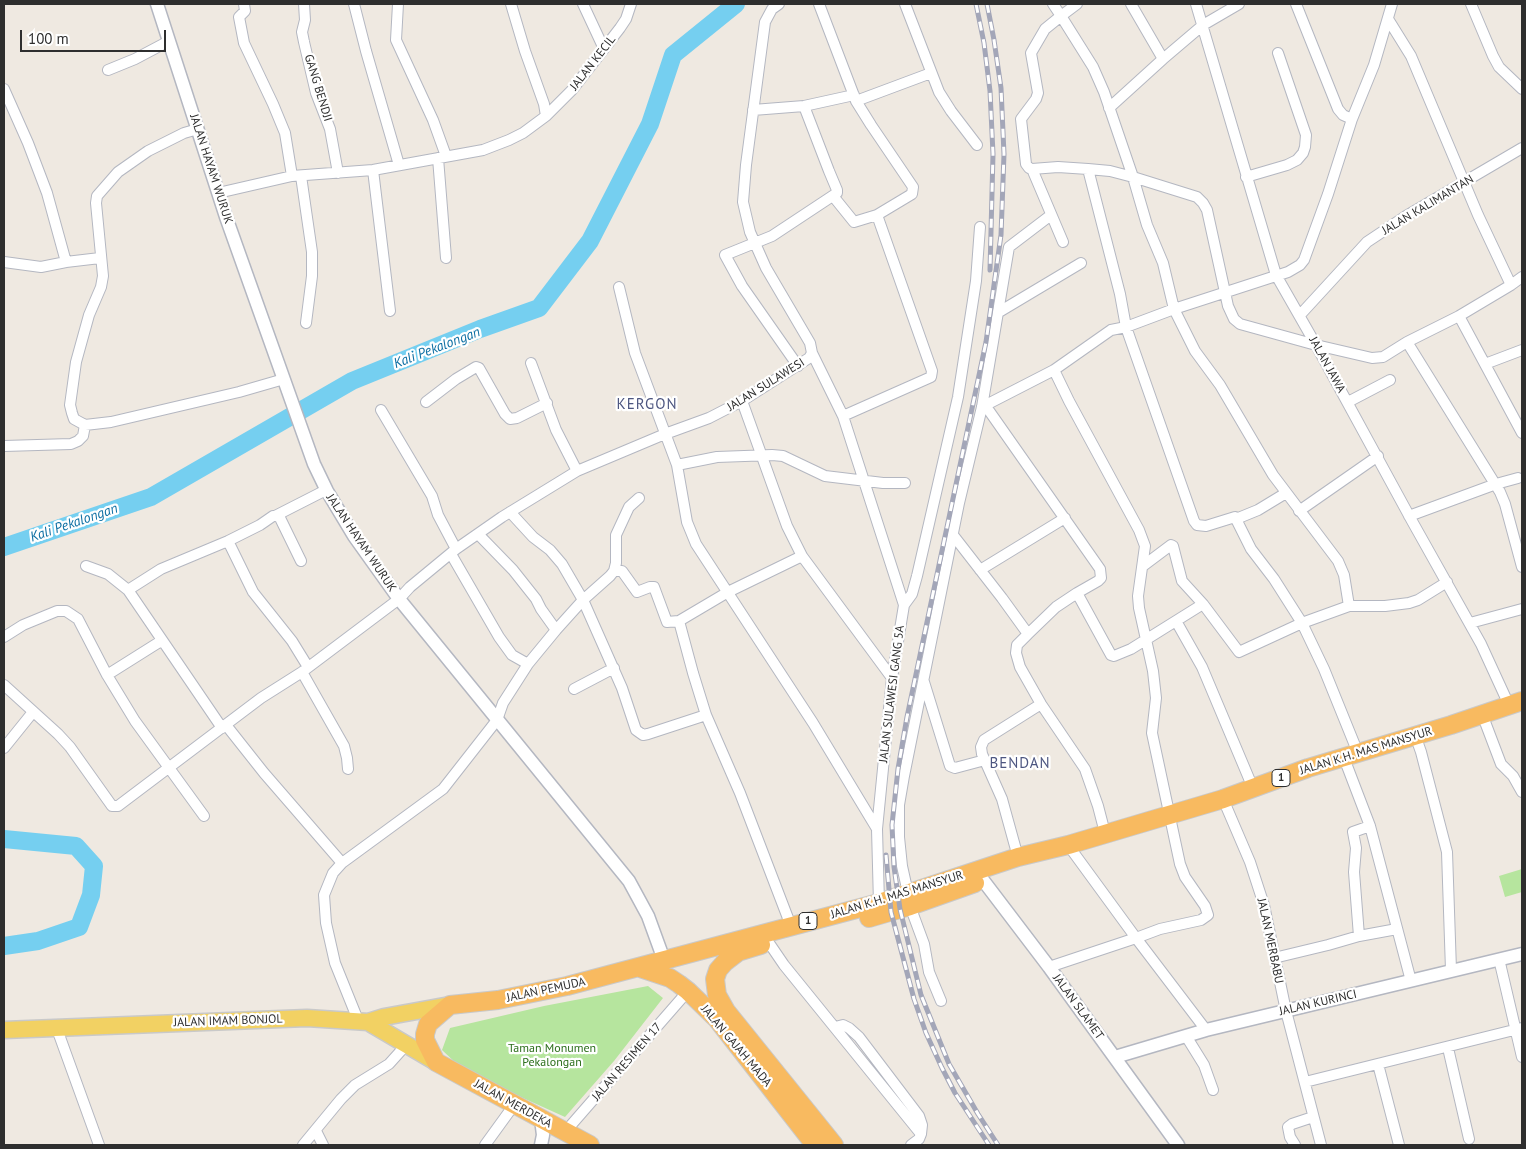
<!DOCTYPE html>
<style>
body{margin:0}
#map{position:relative;width:1526px;height:1149px;overflow:hidden;background:#efe9e1;font-family:"PT Sans",sans-serif}
canvas{display:block}
.frame{position:absolute;inset:0;border:5px solid #2e2e2e;pointer-events:none}
.scale{position:absolute;left:20px;top:30px;width:146px;height:22px;box-sizing:border-box;border:2px solid #2e2e2e;border-top:0;padding-left:6px;font-size:15px;line-height:18px;white-space:nowrap;color:#2e2e2e;-webkit-text-stroke:4px #fff;paint-order:stroke}
</style>
<div id="map">
<canvas width="1526" height="1149"></canvas>
<div class="frame"></div>
<div class="scale">100 m</div>
</div>
<script>
const ctx = document.querySelector('canvas').getContext('2d');
ctx.lineJoin = 'round';
function paint(path, color) {
  ctx.fillStyle = color;
  ctx.fill(path, 'evenodd');
}
function toPath(rows) {
  const path = new Path2D();
  for (const r of rows) {
    path.moveTo(r[0], r[1]);
    for (let i = 2; i < r.length; i += 2) path.lineTo(r[i], r[i + 1]);
  }
  return path;
}
function strokePath(path, color, width, dash) {
  ctx.strokeStyle = color;
  ctx.lineWidth = width;
  ctx.lineCap = dash ? 'butt' : 'round';
  ctx.setLineDash(dash || []);
  ctx.stroke(path);
}
function drawText(font, color, halo, rows, align = 'center') {
  ctx.font = font + ' "PT Sans",sans-serif';
  ctx.lineWidth = 4.5;
  ctx.setLineDash([]);
  ctx.textBaseline = 'middle';
  ctx.strokeStyle = halo;
  ctx.fillStyle = color;
  for (const [text, x, y, turn = 0] of rows) {
    ctx.save();
    ctx.translate(x, y);
    ctx.rotate((+turn || 0) * Math.PI / 180);
    ctx.textAlign = isNaN(turn) ? turn : align;
    if (halo) ctx.strokeText(text, 0, 0);
    ctx.fillText(text, 0, 0);
    ctx.restore();
  }
}
paint(toPath([
 [1522,869,1522,892,1505,897,1499,876],
 [648,986,663,998,614,1061,565,1117,492,1084,460,1067,442,1050,450,1028,544,1006]
]), '#b6e59e');
strokePath(toPath([
 [4,547,151,497,352,381,480,329,539,308,590,241,650,124,673,55,736,4],
 [4,839,76,846,94,866,91,895,79,927,38,941,4,946]
]), '#75cff0', 18);
const minor = toPath([
 [244,4,245,11,239,17,244,43,273,104,285,133,292,176],
 [304,4,305,20,302,32,304,42,316,93,330,129,338,173],
 [354,4,366,51,399,165],
 [398,4,396,40,433,120,446,156],
 [511,4,525,51,544,104,546,116],
 [583,4,604,49],
 [819,4,856,101,871,125,913,187,912,194,877,215,932,371,931,377,843,416],
 [905,4,939,92,951,111,977,145],
 [1053,4,1061,16,1045,29,1031,53,1038,93,1036,99,1021,119,1026,164,1029,168,1032,169,1058,167,1088,169],
 [1077,4,1061,16,1093,67,1104,92,1133,177,1147,225,1163,263,1174,309,1195,351,1220,385,1273,475,1338,561,1344,575,1349,606,1385,606,1409,603,1418,600,1447,582],
 [1131,4,1163,59,1203,25,1239,4],
 [1196,4,1276,275,1316,345,1412,521,1481,644,1509,705],
 [1296,4,1338,109,1343,115,1352,119],
 [1471,4,1493,56,1499,67,1522,89],
 [1388,19,1411,56,1478,215,1511,285],
 [108,70,135,59,169,41],
 [4,89,28,143,47,193,66,262],
 [856,101,931,73],
 [1109,108,1163,59],
 [753,110,804,106,854,95],
 [198,129,184,133,148,151,118,172,97,196,96,203,103,276,101,287,89,315,76,362,70,405,72,413,74,419,85,425,111,422,239,392,284,379],
 [438,158,446,258],
 [1032,169,1063,242],
 [373,170,390,311],
 [301,176,312,252,312,276,306,323],
 [1246,177,1287,165,1297,160,1303,153,1305,147,1306,135,1278,53],
 [218,193,292,176,373,170,483,150,509,140,523,133,546,116,572,90,620,28,626,19,631,4],
 [833,196,854,222,877,215],
 [4,262,41,267,66,262,100,258],
 [619,287,635,353,677,465,687,522,696,544,813,723,877,829],
 [999,312,1081,263],
 [1300,315,1367,242,1406,216,1522,148],
 [1459,316,1522,433],
 [1407,342,1500,492,1505,504,1522,567],
 [812,353,843,416,904,605,892,678,877,829,879,903],
 [531,363,556,430,577,471],
 [1485,364,1522,350],
 [798,366,742,286,725,255,772,236,837,193,837,190,829,171,804,106],
 [1054,370,1069,401,1139,530,1145,546,1138,596,1139,608,1153,671,1156,698,1152,733,1180,864,1185,877,1205,906,1208,915,1201,920,1160,929,1136,938,1206,1030],
 [742,401,787,526,802,556,892,678],
 [426,402,456,379,476,367,479,368,505,414,510,419,517,418,547,403],
 [1348,402,1390,380],
 [985,405,1100,569,1101,578,1098,581,1077,593],
 [982,407,1054,370,1111,330,1126,327,1174,309,1288,272,1300,265,1304,260,1328,194,1352,119,1374,65,1392,4],
 [381,410,432,496,438,515,456,549],
 [4,446,71,444,78,441,83,436,85,425],
 [677,465,717,457,772,455,783,456,825,476,883,483,905,483],
 [1299,511,1378,456],
 [510,512,533,537,550,550,562,564,583,600,622,688,636,730,643,735,648,734,706,715],
 [275,516,326,490],
 [1409,516,1496,484,1518,478],
 [1236,519,1258,510,1286,493],
 [953,535,1002,598,1028,634,1017,645,1016,653,1020,667,1041,704,1085,769,1098,806,1105,833],
 [228,541,253,592,292,641,308,667],
 [451,554,499,637,512,655,528,664],
 [86,566,108,574,128,590],
 [1143,566,1171,545,1173,546,1182,581,1203,604,1239,652,1302,623,1349,606],
 [980,570,1065,518],
 [614,571,622,571,637,592,650,587,654,587,667,622,679,621,693,673,706,715,740,793,791,926],
 [904,605,912,594,917,576,958,397,976,281,980,227],
 [679,621,728,592,802,556],
 [1176,621,1202,667,1253,788],
 [1470,623,1522,609],
 [556,630,583,600,610,576,614,571,616,563,616,535,629,507,639,498],
 [1028,634,1056,607,1077,593,1111,655,1114,656,1131,649,1203,604],
 [4,637,23,625,57,611,66,611,78,619,107,675,135,721,204,816],
 [302,672,344,746,347,758,348,769],
 [107,675,161,641],
 [924,682,950,766,955,768,985,760],
 [4,685,58,734,70,747,112,806,118,806,261,698,302,672,399,599,410,587,456,549,502,517,577,471,665,434,709,418,742,401,809,358,812,353,810,343,766,268,750,232,743,202,746,165,765,22,772,9,779,4],
 [574,689,614,668],
 [1482,714,1501,764,1513,776,1522,792],
 [226,725,264,773,342,863],
 [222,728,128,590,161,569,228,541,260,525,273,516,277,516,280,518,301,561],
 [1415,735,1421,752,1447,852,1451,970],
 [4,748,33,712],
 [1358,753,1324,669,1302,623,1274,579,1251,549,1235,517,1206,526,1197,525,1194,521,1126,327,1120,294,1088,169,1110,171,1133,177,1197,197,1203,203,1207,210,1228,306,1234,319,1240,324,1316,345,1372,358,1383,357,1407,342,1459,316,1511,285,1522,277],
 [1344,758,1370,826,1411,981],
 [1223,799,1250,862,1264,905,1286,1011,1321,1145],
 [1018,857,1002,799,982,754,981,747,984,740,1041,704],
 [908,893,902,866,899,837,899,805,904,776,959,503,982,407,1009,247,1051,215],
 [910,906,924,944,929,972,941,1001],
 [1359,936,1354,872,1356,848,1353,832,1370,826],
 [769,943,784,965,921,1134,919,1139,911,1145],
 [1274,958,1328,945,1359,936,1397,929],
 [1499,959,1522,1057],
 [1049,967,1136,938,1068,845],
 [358,1020,335,963,326,923,324,895,333,873,342,863,443,789,497,720,503,703,528,664,556,630,541,609,536,599,513,570,478,534],
 [835,1027,843,1025,849,1028,859,1037,919,1116,922,1125,921,1134],
 [57,1029,99,1145],
 [1186,1036,1204,1065,1213,1090],
 [1448,1048,1469,1139],
 [1378,1064,1399,1145],
 [1305,1082,1522,1028],
 [316,1131,323,1145],
 [565,1132,688,991],
 [303,1145,341,1099,355,1085,389,1064,407,1044],
 [485,1145,514,1105],
 [1295,1145,1290,1137,1288,1127,1292,1124,1313,1117]
]);
const tertiary = toPath([
 [157,4,226,217,314,464,327,491,354,536,399,599,629,881,648,916,664,960],
 [976,871,1049,967,1178,1145],
 [1115,1057,1206,1030,1522,954],
 [541,1145,543,1135,541,1119]
]);
const primary = toPath([
 [368,1022,436,1062],
 [4,1030,307,1018,368,1022,384,1017,450,1005]
]);
const trunk = toPath([
 [869,918,910,906,975,883],
 [761,945,738,952,725,962,718,970,715,979,717,995,726,1011,834,1145],
 [640,968,670,978,679,984,688,991,717,1019,815,1145],
 [590,1145,436,1062,425,1040,425,1034,428,1024,450,1005,498,1000,567,986,879,903,1018,857,1068,845,1223,799,1308,768,1451,725,1522,701]
]);
strokePath(minor, '#b4b7c1', 12);
strokePath(tertiary, '#b4b7c1', 15);
strokePath(primary, '#c9c9c9', 19);
strokePath(trunk, '#c9c9c9', 20);
strokePath(minor, '#fff', 10);
strokePath(tertiary, '#fff', 12);
strokePath(primary, '#f2d163', 16);
strokePath(trunk, '#f8ba60', 18);
const rail = toPath([
 [976,4,984,43,990,91,993,154,990,270],
 [987,4,994,40,1001,88,1004,154,1001,235,986,342,907,717,898,769,892,825,894,867,900,909,921,995,949,1064,978,1114,998,1145],
 [886,855,891,912,914,999,926,1033,942,1068,955,1093,989,1145]
]);
strokePath(rail, '#a3a6b8', 5);
strokePath(rail, '#fff', 3, [9]);
for (const [x, y, w] of [
 [1281,778,18],
 [808,921,18]
]) {
  const box = new Path2D();
  box.roundRect(x - w / 2, y - 8.5, w, 17, 4);
  ctx.fillStyle = '#fff';
  ctx.fill(box);
  strokePath(box, '#2e2e2e', 1);
}
drawText('bold 11px', '#2e2e2e', null, [
 ["1",1281,778],
 ["1",808,921]
]);
drawText('12px', '#2e2e2e', '#fff', [
 ["JALAN KECIL",593,63,-52],
 ["GANG BENDJI",318,88,73],
 ["JALAN HAYAM WURUK",211,169,72],
 ["JALAN KALIMANTAN",1428,205,-31],
 ["JALAN JAWA",1327,365,61],
 ["JALAN SULAWESI",766,385,-32],
 ["JALAN HAYAM WURUK",361,543,56],
 ["JALAN SULAWESI GANG 5A",892,694,-83],
 ["JALAN K.H. MAS MANSYUR",1366,751,-17],
 ["JALAN K.H. MAS MANSYUR",897,895,-17],
 ["JALAN MERBABU",1270,941,78],
 ["JALAN PEMUDA",546,990,-12],
 ["JALAN KURINCI",1318,1003,-13],
 ["JALAN SLAMET",1078,1007,54],
 ["JALAN IMAM BONJOL",228,1021,-2],
 ["JALAN GAJAH MADA",736,1046,50],
 ["JALAN RESIMEN 17",627,1062,-49],
 ["JALAN MERDEKA",513,1104,29]
]);
drawText('12px', '#2c6e1b', '#fff', [
 ["Taman Monumen",552,1049],
 ["Pekalongan",552,1063]
]);
drawText('italic 14px', '#0d6fa3', '#fff', [
 ["Kali Pekalongan",437,348,-21],
 ["Kali Pekalongan",74,523,-19]
]);
ctx.letterSpacing = '1px';
drawText('15px', '#4d5680', '#fff', [
 ["KERGON",647,405],
 ["BENDAN",1020,764]
]);
ctx.letterSpacing = '0px';
</script>
